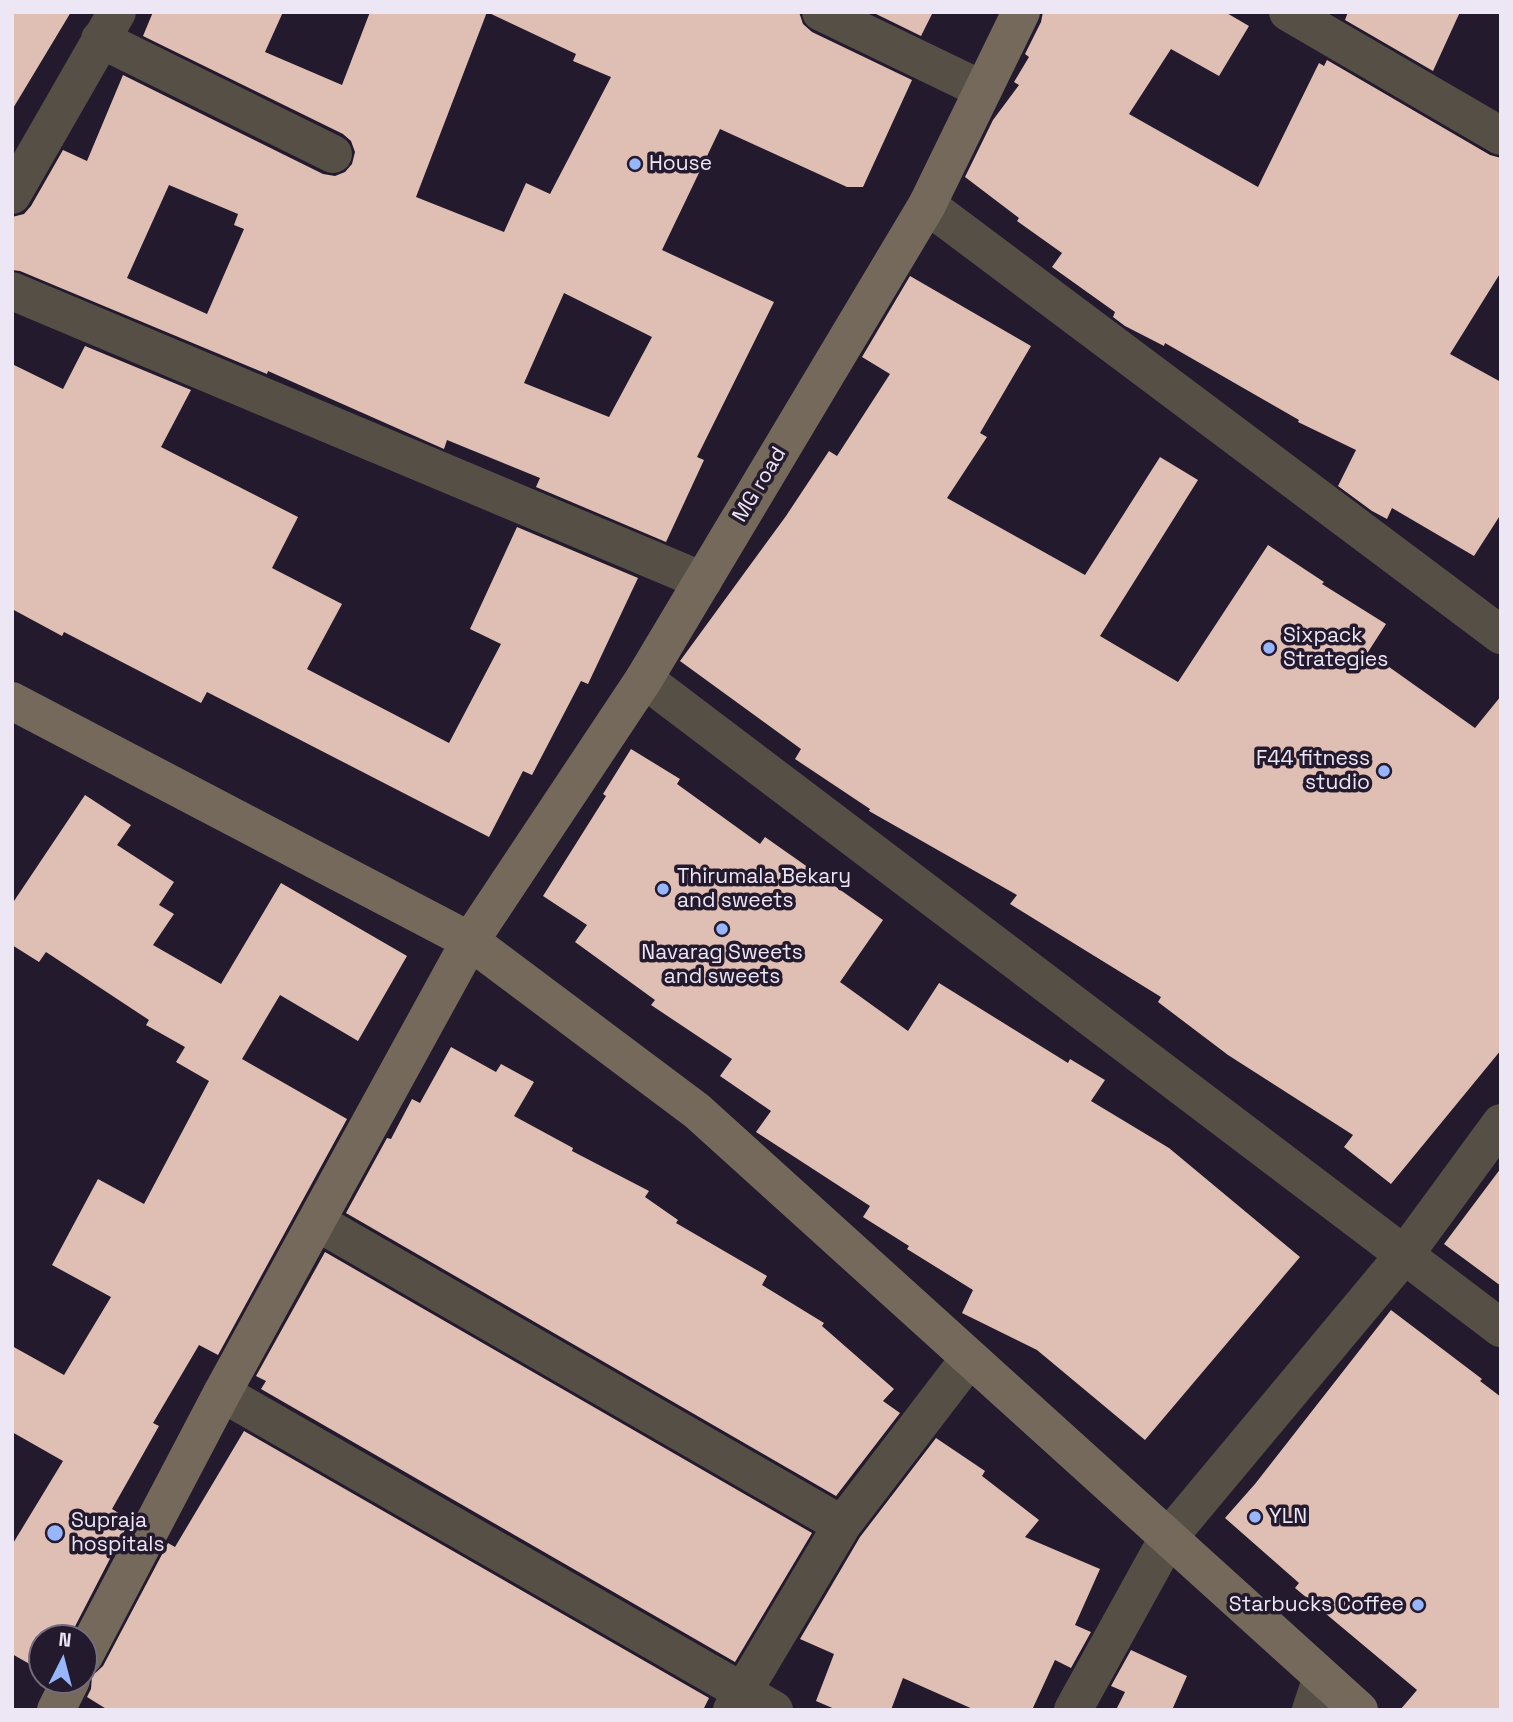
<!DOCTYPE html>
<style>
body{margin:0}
#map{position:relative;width:1513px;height:1722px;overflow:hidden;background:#241a2e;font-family:"Space Grotesk",sans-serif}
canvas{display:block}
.frame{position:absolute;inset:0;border:14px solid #ede6f4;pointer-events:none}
.north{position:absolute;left:28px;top:1624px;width:70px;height:70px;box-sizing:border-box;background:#241a2e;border:2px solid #746c7d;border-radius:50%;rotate:6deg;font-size:19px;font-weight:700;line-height:28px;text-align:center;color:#ede6f4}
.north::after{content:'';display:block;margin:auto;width:24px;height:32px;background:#97b6fd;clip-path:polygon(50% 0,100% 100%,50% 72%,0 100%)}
</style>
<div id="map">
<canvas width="1513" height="1722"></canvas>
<div class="frame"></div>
<div class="north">N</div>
</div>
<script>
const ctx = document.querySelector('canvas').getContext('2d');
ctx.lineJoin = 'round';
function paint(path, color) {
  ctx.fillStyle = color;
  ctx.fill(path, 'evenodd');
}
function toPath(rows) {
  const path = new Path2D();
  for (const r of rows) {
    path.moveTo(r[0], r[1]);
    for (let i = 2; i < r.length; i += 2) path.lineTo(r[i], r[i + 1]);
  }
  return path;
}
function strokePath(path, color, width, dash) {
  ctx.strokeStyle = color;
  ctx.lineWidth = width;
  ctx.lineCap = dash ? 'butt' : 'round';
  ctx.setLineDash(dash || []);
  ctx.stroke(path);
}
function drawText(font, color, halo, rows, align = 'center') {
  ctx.font = font + ' "Space Grotesk",sans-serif';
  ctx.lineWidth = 7;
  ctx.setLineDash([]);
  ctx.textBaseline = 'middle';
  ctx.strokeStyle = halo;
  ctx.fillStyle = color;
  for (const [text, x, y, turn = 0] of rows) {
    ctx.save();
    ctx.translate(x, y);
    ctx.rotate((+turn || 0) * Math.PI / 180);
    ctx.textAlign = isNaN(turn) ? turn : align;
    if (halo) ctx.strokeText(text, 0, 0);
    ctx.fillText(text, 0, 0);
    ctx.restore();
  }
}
paint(toPath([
 [12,12,71,12,12,110],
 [153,12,283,12,265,52,342,85,370,12,799,12,803,24,812,32,912,80,863,187,847,187,720,129,662,250,774,302,697,457,704,460,666,542,536,487,540,478,447,440,444,449,268,371,267,374,20,271,12,270,12,217,24,214,31,206,63,150,87,161,123,75,323,174,335,176,345,172,352,164,355,152,351,141,343,134,143,36],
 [487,12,576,54,573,61,611,77,550,194,526,183,504,232,416,197],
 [169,185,238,214,234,225,244,229,207,314,127,278],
 [564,293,652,337,609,417,524,383],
 [872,12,933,12,921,36],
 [1043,12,1225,12,1249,26,1219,76,1171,49,1129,114,1258,187,1319,63,1324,66,1327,60,1490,155,1501,158,1501,272,1450,354,1501,382,1501,514,1474,556,1392,508,1387,519,1372,511,1338,486,1356,450,1298,422,1299,420,1165,343,1164,346,1125,326,1113,317,1115,312,1052,267,1062,253,1017,221,1019,218,965,177,993,120,1019,85,1014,82,1029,57,1025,54,1041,22],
 [1348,12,1460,12,1433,71,1345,20],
 [910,276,1031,346,980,433,987,437,947,498,1085,575,1160,457,1198,480,1100,636,1178,682,1268,545,1324,582,1322,584,1386,624,1368,652,1475,728,1501,696,1501,1050,1391,1184,1344,1147,1353,1135,1228,1055,1158,1002,1161,997,1010,904,1017,895,869,811,870,809,795,759,801,749,680,661,786,516,829,451,837,456,890,374,862,357],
 [85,346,191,390,161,447,298,517,272,568,342,604,307,669,449,743,501,644,470,629,517,527,638,578,588,684,581,681,532,775,523,771,489,837,207,692,201,703,64,632,62,636,12,609,12,364,63,389],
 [631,749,680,779,677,784,760,844,765,837,883,920,840,982,908,1031,939,983,1068,1063,1070,1059,1105,1080,1091,1101,1169,1148,1300,1257,1145,1440,1037,1350,962,1313,973,1290,907,1249,909,1246,863,1217,870,1206,756,1132,771,1111,720,1076,732,1059,651,1005,655,1000,575,942,587,925,543,896,606,796,603,794],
 [85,795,131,825,117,845,174,882,159,905,174,914,153,945,221,984,281,883,407,956,358,1041,280,995,242,1059,347,1119,218,1355,199,1345,153,1423,159,1426,112,1509,130,1520,69,1638,42,1638,42,1671,12,1654,12,1545,63,1461,12,1432,12,1346,64,1375,111,1297,52,1265,98,1179,144,1204,209,1081,176,1062,185,1047,146,1025,149,1020,46,952,39,962,12,945,12,904],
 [451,1047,496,1072,501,1064,534,1082,514,1116,573,1148,572,1151,649,1191,645,1197,678,1220,676,1223,767,1276,762,1285,824,1323,822,1326,894,1389,883,1401,900,1413,836,1496,346,1213,387,1138,391,1139,412,1099,420,1103],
 [1501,1168,1501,1286,1444,1244],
 [325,1252,812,1533,735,1662,261,1389,266,1381,256,1376],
 [1391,1310,1482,1379,1480,1381,1501,1397,1501,1710,1400,1710,1417,1690,1295,1588,1299,1583,1225,1518,1255,1484],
 [244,1431,709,1698,703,1710,108,1710,87,1697,91,1689,92,1676,103,1666,168,1543,175,1547],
 [936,1438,985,1471,982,1476,1039,1520,1025,1537,1100,1569,1075,1625,1091,1632,1071,1668,1055,1660,1032,1710,975,1710,903,1678,891,1710,837,1710,816,1701,834,1654,800,1639,860,1537],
 [1131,1650,1187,1676,1172,1710,1116,1710,1125,1692,1111,1686]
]), '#dfbeb4');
strokePath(toPath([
 [821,12,983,90],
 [1288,12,1501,136],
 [100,39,333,154],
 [12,195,117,12],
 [927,205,1501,635],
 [12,291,703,581],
 [644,679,1501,1328],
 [317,1222,842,1525],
 [222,1393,774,1710],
 [732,1710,842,1525,969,1359],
 [1073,1710,1168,1538,1405,1254,1501,1123],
 [1311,1710,1322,1677]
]), '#554f45', 38);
strokePath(toPath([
 [12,701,470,941,697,1111,1359,1710],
 [84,1656,222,1393,470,941,644,679,927,205,1021,12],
 [56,1710,71,1680]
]), '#74695a', 38);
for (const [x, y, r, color] of [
 [635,164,7,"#97b6fd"],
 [1269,648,7,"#97b6fd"],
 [1384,771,7,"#97b6fd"],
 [663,889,7,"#97b6fd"],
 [722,929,7,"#97b6fd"],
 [1255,1517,7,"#97b6fd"],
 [55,1533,9,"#97b6fd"],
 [1418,1605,7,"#97b6fd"]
]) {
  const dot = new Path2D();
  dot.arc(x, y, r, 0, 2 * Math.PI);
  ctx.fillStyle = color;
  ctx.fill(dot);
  strokePath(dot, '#241a2e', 2.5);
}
drawText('21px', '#ede6f4', '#241a2e', [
 ["House",649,164],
 ["Sixpack",1283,636],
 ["Strategies",1283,660],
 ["F44 fitness",1370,759,"right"],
 ["studio",1370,783,"right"],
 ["Thirumala Bekary",677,877],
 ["and sweets",677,901],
 ["Navarag Sweets",722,953,"center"],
 ["and sweets",722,977,"center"],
 ["YLN",1269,1517],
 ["Supraja",71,1521],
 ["hospitals",71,1545],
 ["Starbucks Coffee",1404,1605,"right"]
], 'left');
drawText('21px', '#ede6f4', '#241a2e', [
 ["MG road",760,485,-59]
]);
</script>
